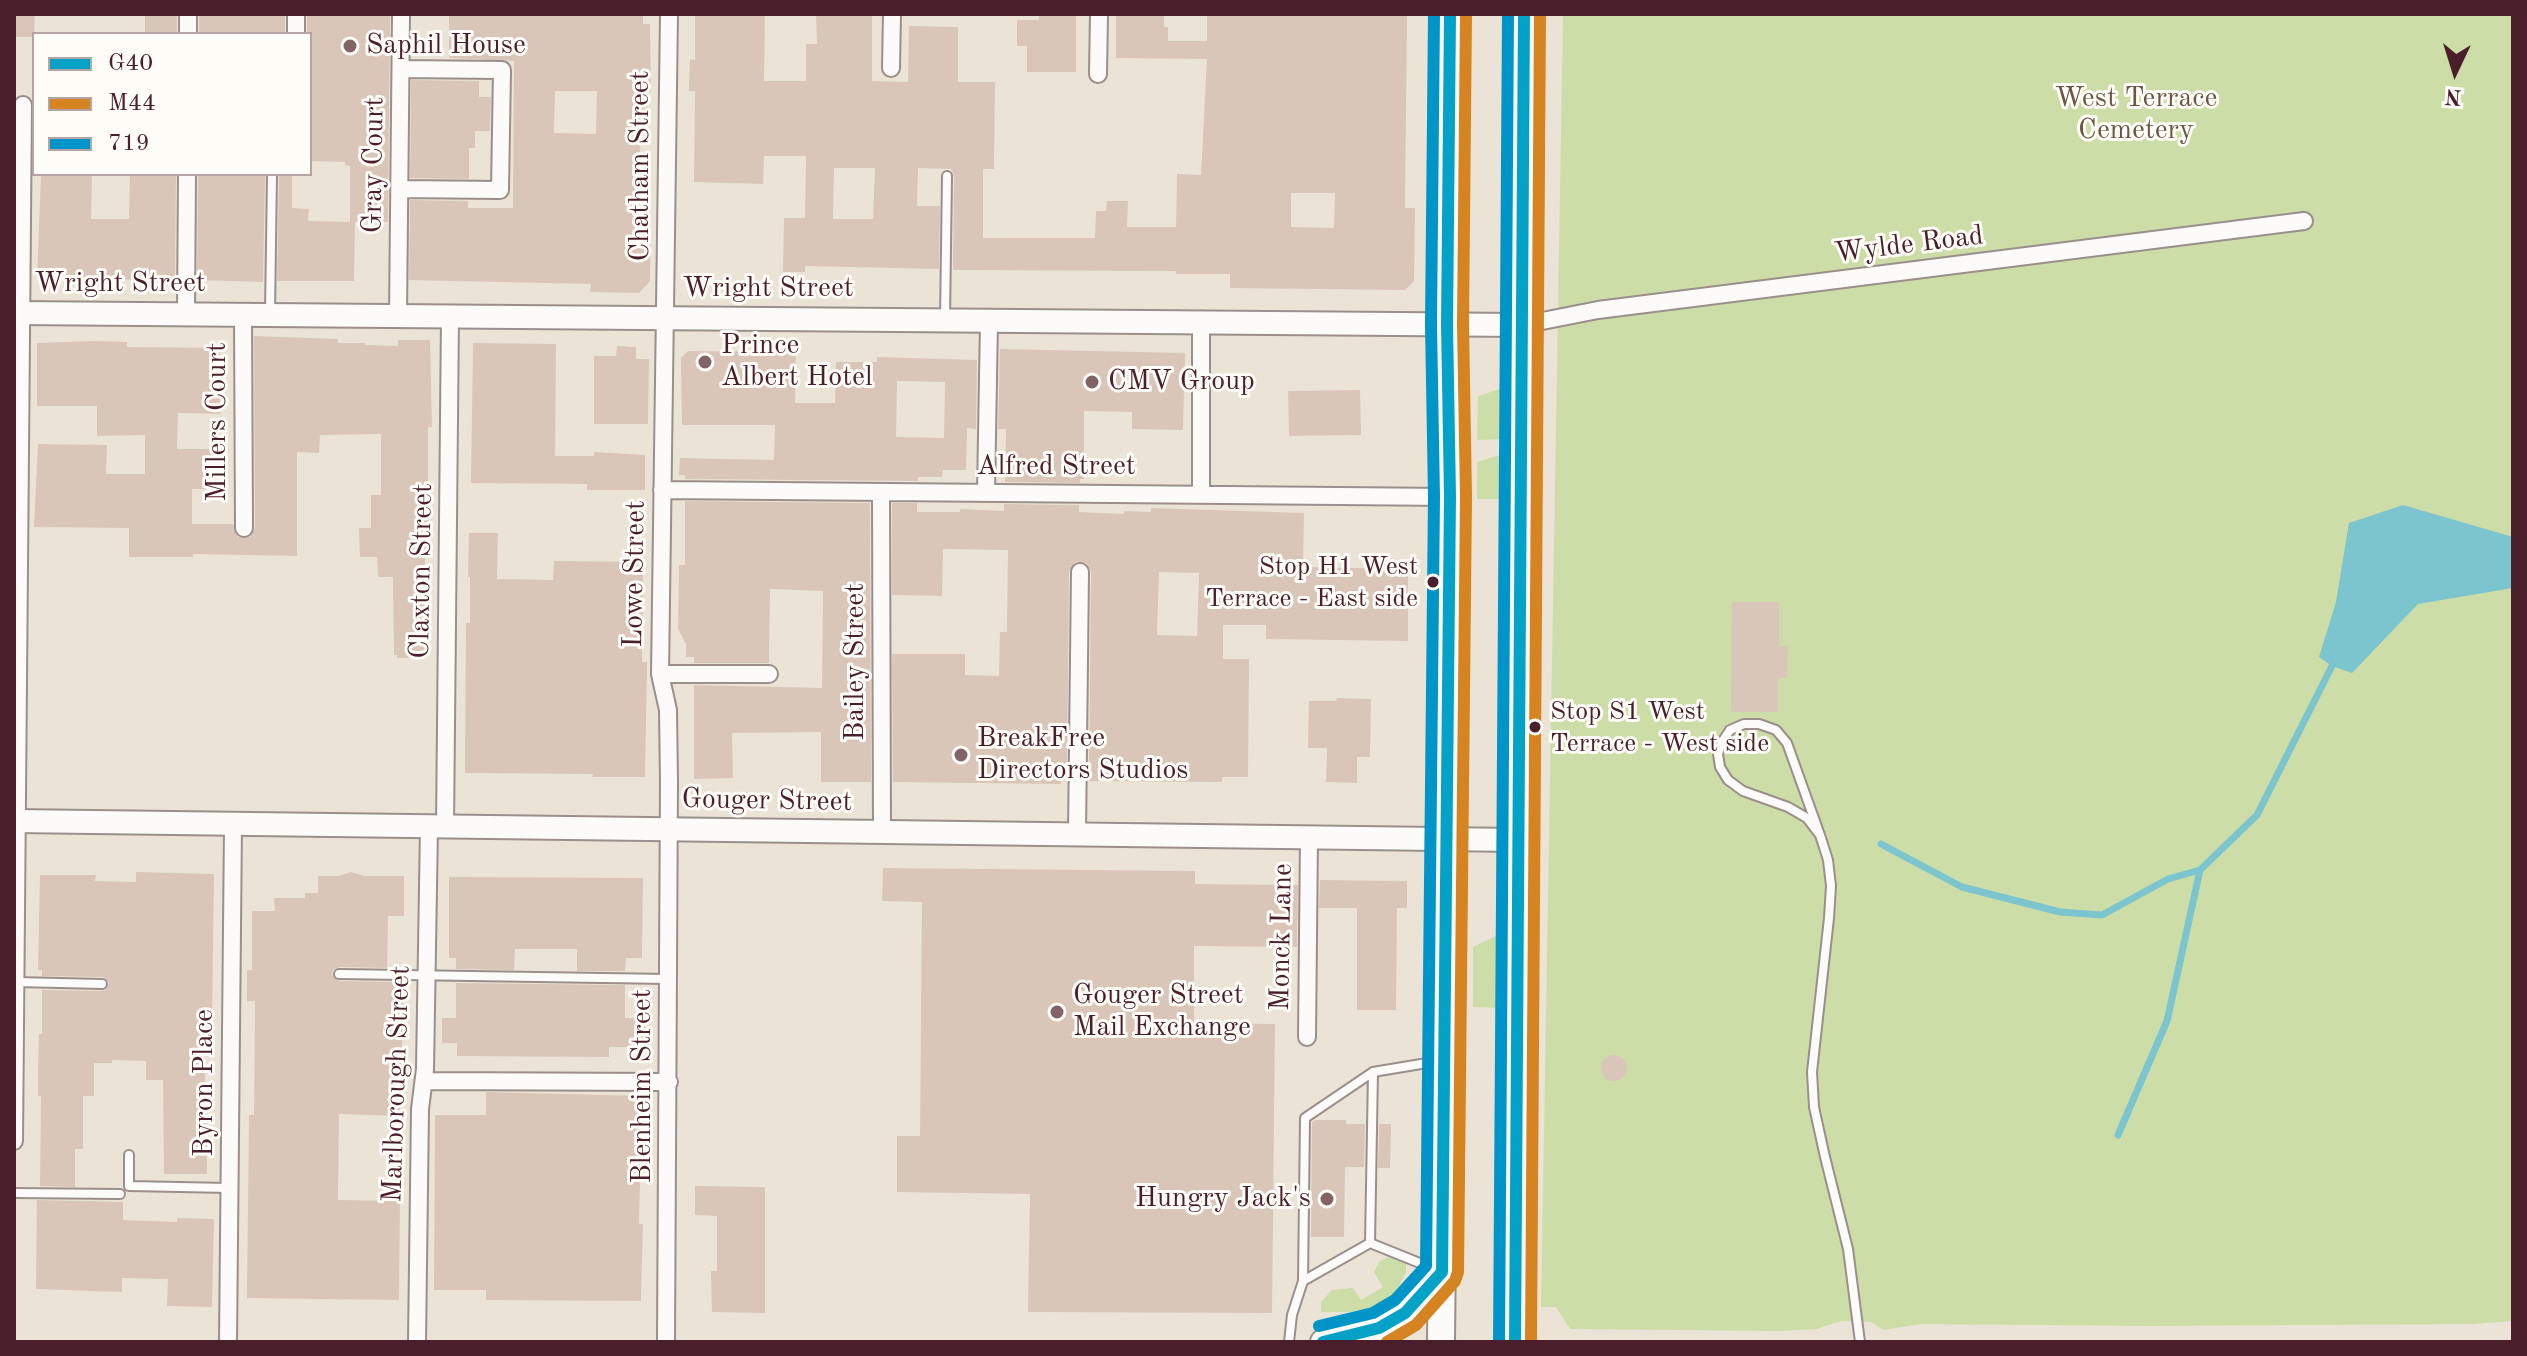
<!DOCTYPE html>
<style>
body{margin:0}
#map{position:relative;width:2527px;height:1356px;overflow:hidden;background:#ebe4d6;font-family:"Old Standard TT",serif}
canvas{display:block}
.frame{position:absolute;inset:0;border:16px solid #4a1f2b;pointer-events:none}
.legend{position:absolute;left:32px;top:32px;width:280px;height:144px;box-sizing:border-box;background:#fdfcf7;border:2px solid #b5a4a5;margin:0;padding:10px 14px;list-style:none;font-size:24px;color:#4a1f2b}
.legend li{display:flex;align-items:center;gap:16px;height:40px}
.legend b{width:40px;border:2px solid #b5a4a5}
.north{position:absolute;left:2415px;top:32px;width:80px;height:80px;-webkit-text-stroke:6px #fdfcf7;paint-order:stroke;rotate:184deg;font-size:22px;font-weight:700;line-height:32px;text-align:center;color:#4a1f2b}
.north::after{content:'';display:block;margin:auto;width:28px;height:36px;background:#4a1f2b;clip-path:polygon(50% 0,100% 100%,50% 72%,0 100%)}
</style>
<div id="map">
<canvas width="2527" height="1356"></canvas>
<div class="frame"></div>
<ul class="legend">
<li><b style="height:10px;background:#04a2c6"></b>G40</li>
<li><b style="height:10px;background:#d68421"></b>M44</li>
<li><b style="height:10px;background:#0095c8"></b>719</li>
</ul>
<div class="north">N</div>
</div>
<script>
const ctx = document.querySelector('canvas').getContext('2d');
ctx.lineJoin = 'round';
function paint(path, color) {
  ctx.fillStyle = color;
  ctx.fill(path, 'evenodd');
}
function toPath(rows) {
  const path = new Path2D();
  for (const r of rows) {
    if (r.length === 3) {
      path.moveTo(r[0] + r[2], r[1]);
      path.arc(r[0], r[1], r[2], 0, 2 * Math.PI);
      continue;
    }
    path.moveTo(r[0], r[1]);
    for (let i = 2; i < r.length; i += 2) path.lineTo(r[i], r[i + 1]);
  }
  return path;
}
function strokePath(path, color, width, dash) {
  ctx.strokeStyle = color;
  ctx.lineWidth = width;
  ctx.lineCap = dash ? 'butt' : 'round';
  ctx.setLineDash(dash || []);
  ctx.stroke(path);
}
function drawText(font, color, halo, rows, align = 'center') {
  ctx.font = font + ' "Old Standard TT",serif';
  ctx.lineWidth = 6;
  ctx.setLineDash([]);
  ctx.textBaseline = 'middle';
  ctx.strokeStyle = halo;
  ctx.fillStyle = color;
  for (const [text, x, y, turn = 0] of rows) {
    ctx.save();
    ctx.translate(x, y);
    ctx.rotate((+turn || 0) * Math.PI / 180);
    ctx.textAlign = isNaN(turn) ? turn : align;
    if (halo) ctx.strokeText(text, 0, 0);
    ctx.fillText(text, 0, 0);
    ctx.restore();
  }
}
paint(toPath([
 [1563,14,2513,14,2513,1321,2473,1324,2150,1326,1921,1324,1883,1330,1871,1322,1841,1321,1817,1329,1779,1331,1570,1329,1556,1307,1541,1307],
 [1503,388,1506,402,1506,439,1477,440,1478,396],
 [1506,453,1499,499,1477,499,1477,462],
 [1504,932,1501,1008,1473,1007,1473,947],
 [1388,1257,1406,1260,1406,1273,1393,1296,1375,1307,1349,1312,1321,1312,1321,1302,1332,1290,1353,1288,1361,1300,1383,1287,1374,1272,1379,1262]
]), '#cddda7');
paint(toPath([
 [2403,505,2513,537,2513,588,2418,604,2352,673,2332,666,2319,657,2336,602,2349,523]
]), '#7cc4ce');
strokePath(toPath([
 [1881,844,1962,887,2060,912,2102,915,2168,879,2200,870],
 [2118,1135,2167,1021,2200,870,2257,815,2332,666]
]), '#7cc4ce', 7);
paint(toPath([
 [14,14,35,14,34,37,14,37],
 [145,14,177,14,177,34,145,34],
 [199,14,285,14,285,34,199,34],
 [307,14,390,14,388,222,350,222,350,166,345,165,345,162,310,161,310,34,307,34],
 [449,14,643,14,643,24,650,24,651,92,648,92,647,129,641,129,637,222,651,222,650,281,639,293,590,292,591,284,409,280,410,200,468,201,468,208,513,208,514,61,449,58],
 [555,91,597,91,596,134,554,133],
 [695,14,765,14,764,81,806,81,806,44,817,44,816,14,872,14,872,81,908,82,909,26,958,27,958,82,995,82,994,169,983,169,983,238,1095,238,1096,211,1106,211,1107,201,1128,201,1127,227,1176,227,1177,174,1201,175,1207,59,1116,58,1116,14,1164,14,1164,27,1168,27,1168,41,1207,41,1207,14,1407,14,1405,208,1415,208,1414,281,1405,290,1230,288,1230,274,1176,274,1176,271,953,270,954,176,951,169,918,168,917,206,940,206,939,269,805,266,805,272,783,272,784,218,805,218,806,156,764,156,763,184,694,182,695,91,689,91,690,59,695,60],
 [834,168,875,168,873,219,833,219],
 [1291,193,1335,193,1334,228,1291,227],
 [1039,14,1076,14,1076,72,1027,72,1027,46,1017,46,1017,20,1039,20],
 [411,80,479,81,479,97,491,97,490,131,475,131,475,148,469,148,469,179,410,178],
 [41,174,92,174,91,219,129,219,130,174,176,174,175,280,37,279],
 [198,174,258,174,258,176,265,176,263,282,197,280],
 [279,176,292,176,292,208,309,209,308,221,355,222,354,281,277,281],
 [254,336,338,339,338,343,365,343,365,345,398,346,398,340,430,340,432,427,428,427,428,557,425,557,424,593,426,658,397,658,397,655,394,655,393,577,378,577,377,557,360,557,359,528,371,528,371,495,381,495,381,434,320,435,319,453,297,452,297,556,193,554,193,557,129,557,129,528,34,527,38,444,107,445,106,474,145,474,145,435,97,436,97,406,37,406,37,343,95,341,127,342,127,347,220,348,220,414,178,413,177,449,215,449,216,489,192,489,192,524,233,524,238,537,250,537,255,528],
 [473,343,556,344,555,456,594,456,594,452,645,455,645,490,587,490,587,484,471,483],
 [617,346,636,347,636,359,649,359,648,424,594,424,594,356,616,356],
 [1000,349,1185,353,1183,430,1132,429,1132,412,1084,411,1084,479,1080,479,1080,483,1005,482,1006,429,998,429],
 [688,351,796,352,795,403,835,403,836,362,877,362,877,357,977,360,976,429,967,428,966,470,943,470,942,477,918,477,918,481,685,479,685,475,679,475,680,458,774,460,775,425,682,425,681,358],
 [897,381,945,382,944,438,896,437],
 [1360,390,1361,435,1289,436,1288,391],
 [685,501,870,503,871,782,821,782,821,732,732,733,733,778,694,779,694,685,822,688,823,591,770,589,769,663,694,663,694,657,686,657,686,644,678,629,679,565,685,565],
 [892,503,917,503,917,512,960,512,960,509,1004,511,1004,504,1079,505,1079,512,1124,514,1124,511,1151,512,1151,508,1304,513,1303,567,1408,569,1408,641,1266,639,1266,625,1223,625,1223,659,1249,659,1248,777,1222,777,1222,782,1089,781,1091,572,1086,563,1075,562,1069,572,1067,780,1061,780,1061,784,893,782,892,654,965,654,965,675,999,676,1000,632,1007,632,1008,550,943,549,942,596,892,595],
 [1159,572,1199,573,1197,636,1157,635],
 [469,533,498,533,497,579,553,580,554,561,643,562,642,662,647,662,645,777,592,777,593,774,465,773,466,623,470,623,470,577,468,577],
 [1732,602,1779,602,1779,646,1788,646,1787,678,1778,679,1778,712,1731,712],
 [1337,698,1371,699,1370,757,1357,757,1357,783,1326,782,1327,748,1308,748,1309,701,1336,701],
 [883,868,1195,871,1195,884,1298,885,1297,947,1194,946,1194,1023,1275,1024,1272,1313,1028,1312,1030,1194,897,1192,897,1136,920,1136,922,902,882,901],
 [136,872,214,874,212,1022,204,1036,207,1174,164,1174,163,1080,146,1080,146,1061,112,1060,112,1063,94,1063,94,1096,83,1096,83,1149,75,1149,75,1187,40,1186,41,1096,38,1096,38,1065,39,1034,42,1034,42,990,102,991,107,988,109,983,103,977,42,976,42,970,38,970,40,875,96,875,95,881,136,882],
 [351,872,364,876,404,876,404,916,388,916,387,968,339,967,333,970,332,975,339,981,404,982,400,1116,339,1114,338,1200,400,1201,399,1300,247,1298,249,1115,254,1115,255,1001,247,1001,247,970,252,970,252,911,275,911,274,898,305,898,305,893,318,893,318,876,339,876],
 [449,877,643,878,642,958,626,958,625,971,577,971,577,949,515,949,514,970,456,969,456,958,449,958],
 [1320,880,1407,881,1407,908,1397,908,1396,1010,1357,1010,1357,908,1319,908],
 [456,983,625,985,625,1018,645,1018,645,1047,609,1047,609,1057,457,1056,457,1043,442,1043,442,1018,456,1018],
 [1614,1068,13],
 [486,1092,644,1096,644,1143,641,1143,639,1224,643,1224,641,1301,486,1300,486,1290,434,1290,435,1115,486,1115],
 [1315,1120,1346,1120,1346,1124,1365,1124,1364,1167,1345,1167,1344,1237,1311,1237,1312,1122],
 [1379,1124,1391,1124,1390,1168,1378,1168],
 [695,1186,765,1187,765,1313,712,1312,711,1271,717,1271,717,1216,695,1215],
 [37,1200,123,1202,123,1220,177,1222,177,1218,214,1219,212,1307,167,1306,168,1279,122,1278,122,1292,36,1289]
]), '#d9c6b9');
const service = toPath([
 [270,313,272,174],
 [945,319,947,176],
 [1820,835,1807,818,1788,807,1743,791,1728,780,1720,767,1718,754,1722,742,1730,730,1744,724,1759,724,1776,730,1787,743,1820,835,1828,860,1831,886,1829,918,1812,1072,1814,1107,1825,1157,1848,1249,1860,1342],
 [339,974,669,979],
 [16,982,102,984],
 [129,1155,129,1186,229,1188],
 [14,1193,120,1194],
 [1370,1243,1373,1072],
 [1370,1243,1437,1270],
 [1303,1281,1370,1243],
 [1289,1342,1292,1315,1303,1281,1305,1118,1373,1072,1439,1061]
]);
const minor = toPath([
 [188,34,188,14],
 [296,34,296,14],
 [891,68,892,14],
 [1098,74,1099,14],
 [400,189,500,190,502,70,401,69],
 [186,314,187,174],
 [243,315,244,528],
 [398,316,401,14],
 [1201,322,1201,494],
 [1522,325,1598,310,2304,221],
 [662,490,1450,497],
 [881,492,882,832],
 [986,493,989,321],
 [660,674,769,674],
 [445,827,450,316],
 [1077,834,1080,572],
 [1307,1037,1309,837],
 [424,1081,669,1082],
 [14,1141,23,105],
 [228,1342,233,824],
 [417,1342,420,1109,425,1069,429,827],
 [666,1342,669,782,668,710,660,674,669,14]
]);
const tertiary = toPath([
 [14,313,1522,325],
 [14,821,1518,840]
]);
const secondary = toPath([
 [1323,1342,1379,1328,1405,1313,1442,1272]
]);
const primary = toPath([
 [1441,1342,1450,497,1447,324,1450,14],
 [1515,1342,1524,14]
]);
strokePath(service, '#9a8f8a', 12);
strokePath(minor, '#9a8f8a', 20);
strokePath(tertiary, '#9a8f8a', 26);
strokePath(secondary, '#9a8f8a', 28);
strokePath(primary, '#9a8f8a', 30);
strokePath(service, '#fcfbf9', 8);
strokePath(minor, '#fcfbf9', 16);
strokePath(tertiary, '#fcfbf9', 22);
strokePath(secondary, '#fcfbf9', 24);
strokePath(primary, '#fcfbf9', 26);
strokePath(toPath([
 [1323,1342,1379,1328,1405,1313,1442,1272,1450,497,1447,324,1450,14],
 [1515,1342,1524,14]
]), '#04a2c6', 12);
strokePath(toPath([
 [1387,1342,1416,1325,1455,1281,1458,1272,1466,497,1463,324,1466,14],
 [1531,1342,1540,14]
]), '#d68421', 12);
strokePath(toPath([
 [1319,1326,1373,1313,1395,1300,1426,1266,1434,497,1431,324,1434,14],
 [1499,1342,1508,14]
]), '#0095c8', 12);
for (const [x, y, r, color] of [
 [350,46,8,"#826467"],
 [705,362,8,"#826467"],
 [1092,382,8,"#826467"],
 [1433,582,7,"#4a1f2b"],
 [1535,727,7,"#4a1f2b"],
 [961,755,8,"#826467"],
 [1057,1012,8,"#826467"],
 [1327,1199,8,"#826467"]
]) {
  const dot = new Path2D();
  dot.arc(x, y, r, 0, 2 * Math.PI);
  ctx.fillStyle = color;
  ctx.fill(dot);
  strokePath(dot, '#fdfcf7', 3);
}
drawText('26px', '#4a1f2b', '#fdfcf7', [
 ["Stop H1 West",1418,567],
 ["Terrace - East side",1418,599],
 ["Stop S1 West",1550,712,"left"],
 ["Terrace - West side",1550,744,"left"]
], 'right');
drawText('28px', '#4a1f2b', '#fdfcf7', [
 ["Saphil House",366,46],
 ["Prince",721,346],
 ["Albert Hotel",721,378],
 ["CMV Group",1108,382],
 ["BreakFree",977,739],
 ["Directors Studios",977,771],
 ["Gouger Street",1073,996],
 ["Mail Exchange",1073,1028],
 ["Hungry Jack's",1311,1199,"right"]
], 'left');
drawText('28px', '#6a5645', '#fdfcf7', [
 ["West Terrace",2136,99],
 ["Cemetery",2136,131]
]);
drawText('28px', '#4a1f2b', '#fdfcf7', [
 ["Gray Court",374,165,-89],
 ["Chatham Street",641,166,-90],
 ["Wylde Road",1909,245,-7],
 ["Wright Street",120,284],
 ["Wright Street",768,289],
 ["Millers Court",218,422,-90],
 ["Alfred Street",1056,467],
 ["Claxton Street",422,571,-89],
 ["Lowe Street",635,574,-89],
 ["Bailey Street",856,662,-90],
 ["Gouger Street",767,801,1],
 ["Monck Lane",1282,937,-89],
 ["Byron Place",205,1083,-90],
 ["Marlborough Street",397,1084,-88],
 ["Blenheim Street",643,1086,-90]
]);
</script>
